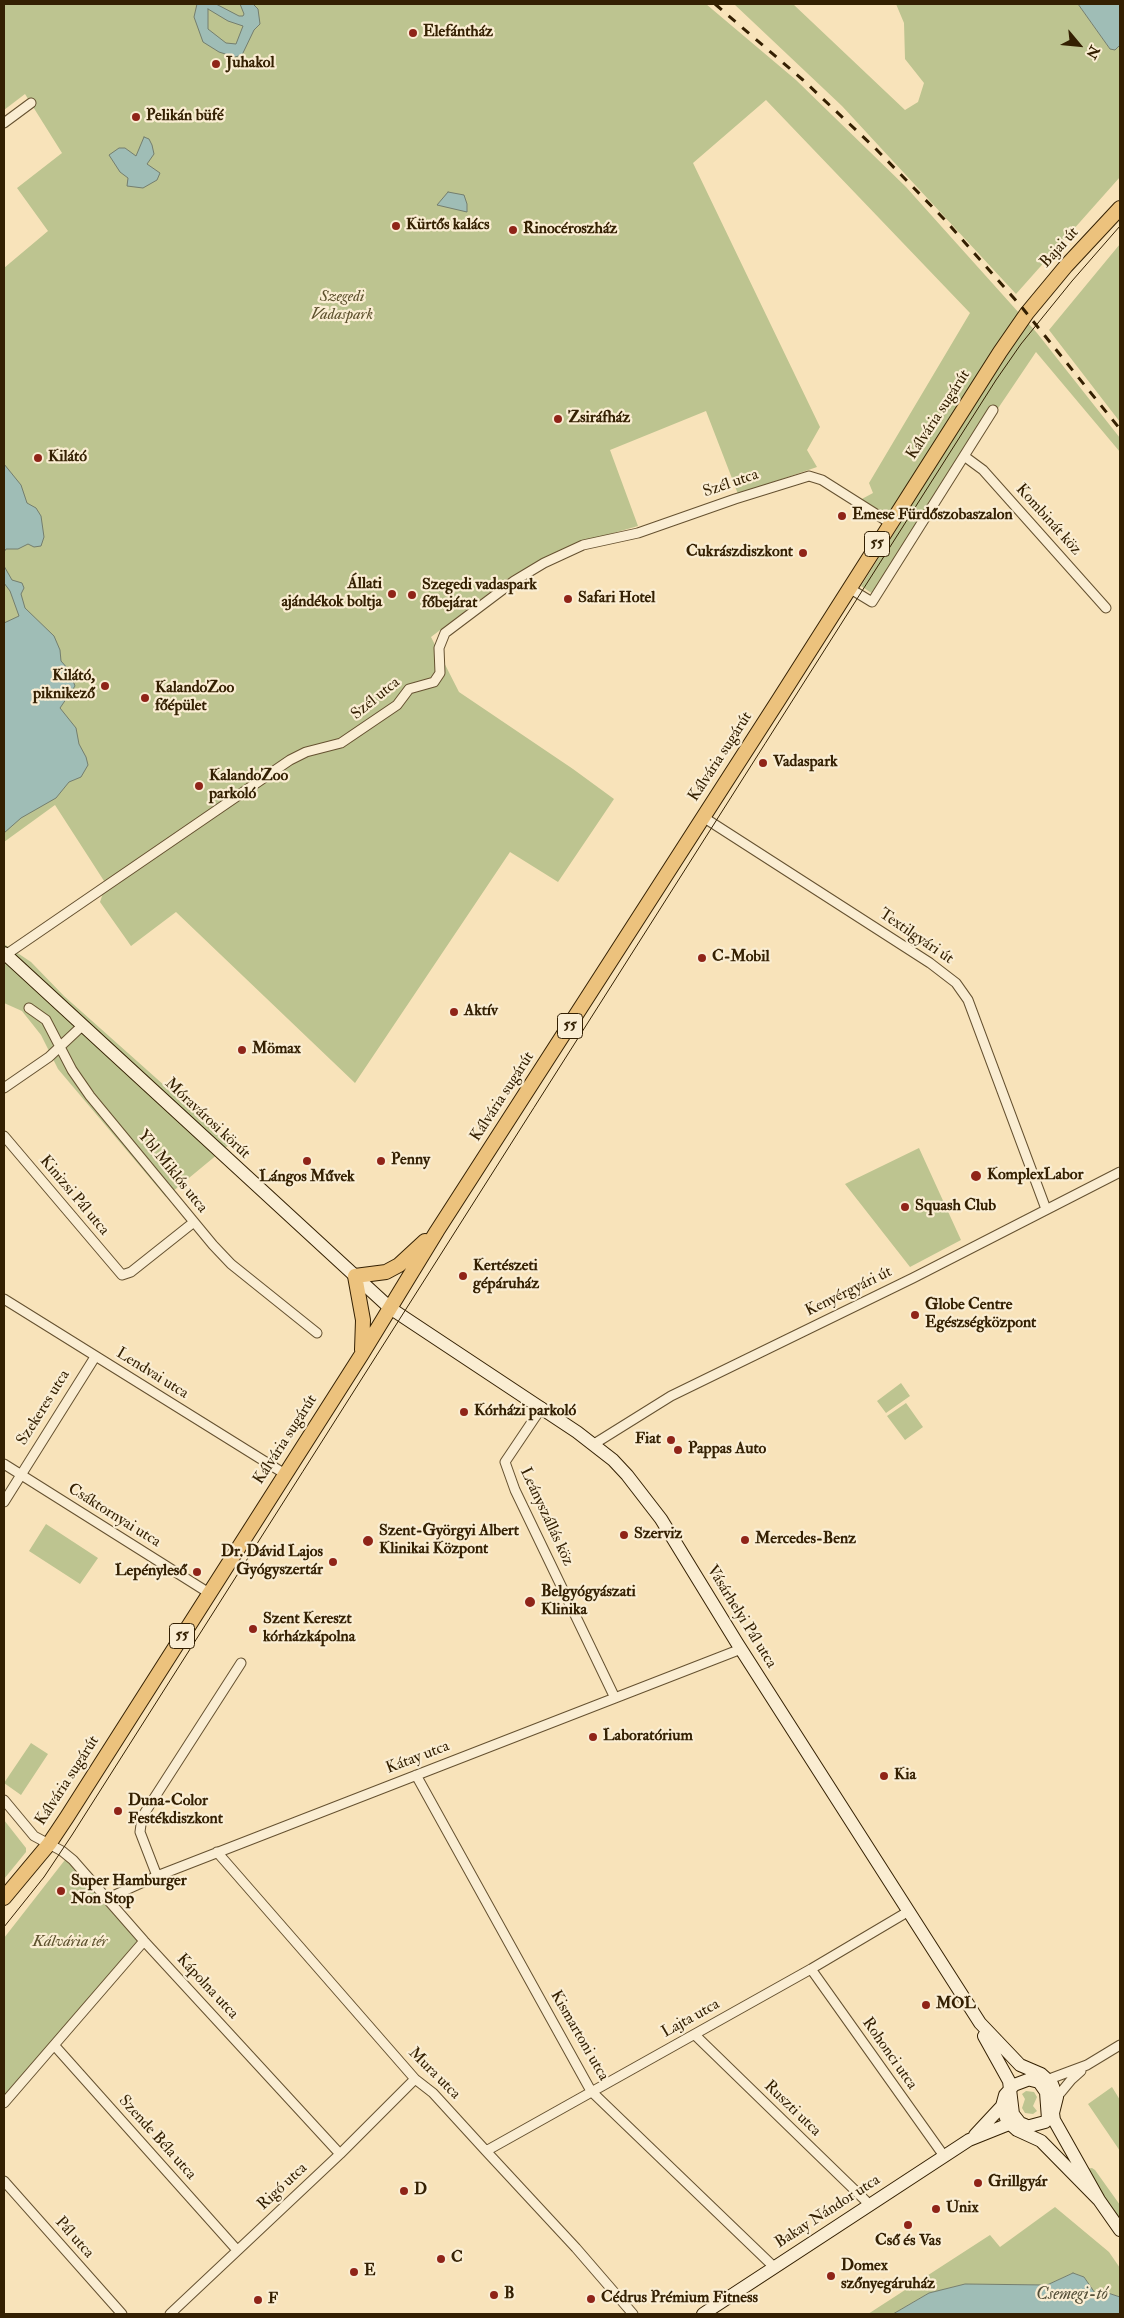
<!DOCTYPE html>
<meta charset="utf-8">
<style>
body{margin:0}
#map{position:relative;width:1124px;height:2318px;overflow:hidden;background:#f8e3ba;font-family:"IM FELL Double Pica",serif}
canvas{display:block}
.frame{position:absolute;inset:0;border:5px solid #342002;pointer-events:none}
.north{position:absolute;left:1054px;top:20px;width:50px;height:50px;-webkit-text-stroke:4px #faedd2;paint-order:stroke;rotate:118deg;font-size:14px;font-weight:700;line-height:20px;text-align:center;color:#342002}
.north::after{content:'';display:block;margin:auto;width:18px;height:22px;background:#342002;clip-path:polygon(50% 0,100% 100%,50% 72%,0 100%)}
</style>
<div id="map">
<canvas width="1124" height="2318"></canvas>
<div class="frame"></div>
<div class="north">N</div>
</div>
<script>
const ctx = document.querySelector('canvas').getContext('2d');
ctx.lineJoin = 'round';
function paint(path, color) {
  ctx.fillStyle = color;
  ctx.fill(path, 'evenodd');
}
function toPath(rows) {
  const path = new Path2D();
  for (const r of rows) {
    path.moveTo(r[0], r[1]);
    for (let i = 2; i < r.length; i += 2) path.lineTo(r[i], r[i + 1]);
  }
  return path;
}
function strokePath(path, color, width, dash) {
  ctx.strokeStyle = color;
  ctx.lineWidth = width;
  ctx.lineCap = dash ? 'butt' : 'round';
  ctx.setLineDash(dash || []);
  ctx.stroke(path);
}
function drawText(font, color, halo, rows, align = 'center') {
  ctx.font = font + ' "IM FELL Double Pica",serif';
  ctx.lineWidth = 4.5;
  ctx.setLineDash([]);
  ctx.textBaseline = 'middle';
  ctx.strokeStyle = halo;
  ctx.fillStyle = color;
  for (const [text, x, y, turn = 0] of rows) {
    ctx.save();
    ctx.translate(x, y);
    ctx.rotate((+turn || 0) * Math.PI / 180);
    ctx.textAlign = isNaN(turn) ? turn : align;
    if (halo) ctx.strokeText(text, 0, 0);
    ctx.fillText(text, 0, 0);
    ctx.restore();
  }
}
paint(toPath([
 [4,4,706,4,796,80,906,187,1037,333,1120,438,1120,452,1036,352,873,594,861,586,900,524,860,500,873,493,869,483,970,313,766,100,693,163,820,427,807,450,817,467,738,494,706,411,610,450,638,526,582,542,542,559,510,577,431,637,459,692,573,769,614,799,558,882,510,852,355,1083,176,912,131,946,100,902,106,884,55,805,4,842,4,268,48,231,17,188,62,153,25,94,4,110],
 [734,4,793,4,905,110,918,102,924,83,905,59,904,23,896,4,1078,4,1110,49,1115,49,1120,45,1120,177,1016,294,842,106],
 [1120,244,1120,422,1049,330],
 [4,944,31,962,64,996,230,1144,166,1197,58,1069,41,1035,22,1011,4,1003],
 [919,1148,961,1240,910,1267,845,1184],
 [901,1383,910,1396,886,1413,877,1401],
 [906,1403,923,1427,905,1440,887,1416],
 [46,1524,98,1558,80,1584,29,1551],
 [31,1743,48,1754,21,1795,4,1783],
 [4,1820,26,1848,26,1852,4,1879],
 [68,1856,144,1941,4,2103,4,1938],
 [1112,2087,1120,2100,1120,2151,1088,2104],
 [1026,2091,1034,2092,1037,2097,1033,2106,1037,2111,1033,2114,1025,2113,1022,2108,1025,2099,1022,2094],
 [1092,2168,1095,2170,1120,2205,1120,2223,1086,2169],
 [1055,2207,1109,2252,1120,2268,1120,2297,1108,2293,1097,2296,1084,2277,1073,2273,1047,2285,965,2284,929,2293,893,2314,868,2314,990,2235,1000,2247]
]), '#bdc490');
const water = toPath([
 [197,4,216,4,239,16,243,16,244,14,240,4,253,4,258,9,260,24,254,30,242,55,235,57,219,52,203,42,194,17,197,4],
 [208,9,228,21,243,26,236,44,226,43,208,29,208,9],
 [1078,4,1120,4,1120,45,1115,50,1110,49,1078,4],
 [144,137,149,139,152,145,154,154,147,164,160,173,157,180,143,188,127,186,128,178,120,172,109,155,119,148,125,148,136,156,144,137],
 [448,192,464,195,467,204,467,212,437,205,448,192],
 [4,464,21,485,27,503,36,508,41,516,44,537,41,546,34,547,28,544,18,549,6,549,4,552,4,464],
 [4,566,12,580,22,583,24,588,21,594,25,608,54,636,60,650,61,661,69,670,75,686,60,708,76,728,79,744,86,757,88,765,81,777,69,782,56,798,21,818,4,833,4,623,19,616,10,591,4,583,4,566],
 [1073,2273,1084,2277,1097,2296,1108,2293,1120,2297,1120,2314,893,2314,929,2293,965,2284,1047,2285,1073,2273]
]);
paint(water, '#9fbdb6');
strokePath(water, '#747e6e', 1);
const street = toPath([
 [4,123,31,103],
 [964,456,983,470,1106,608],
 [849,588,872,602,993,410],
 [703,817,930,963,956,983,968,1000,1046,1209],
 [4,956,290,760,306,752,341,743,397,705,409,689,434,682,440,673,439,648,445,633,514,581,544,563,583,545,638,533,735,499,809,476,822,480,890,523],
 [29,1008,46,1020,72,1070,90,1096,213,1245,231,1264,317,1333],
 [4,1088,49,1057,83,1025],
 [4,1136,122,1275,131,1272,194,1222],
 [4,1299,285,1474],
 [542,1407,505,1462,515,1490,615,1698],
 [594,1444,671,1396,913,1278,1120,1172],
 [4,1464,209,1593],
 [4,1502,95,1357],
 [416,1775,591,2091,774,2267],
 [4,1800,34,1836,62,1851,73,1860,144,1941,340,2154],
 [217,1852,415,2079,433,2093,486,2151,576,2248,633,2314],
 [157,1876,140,1832,142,1817,241,1663],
 [108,1898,157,1876,741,1649],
 [811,1969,944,2156],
 [695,2035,869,2204],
 [54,2045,237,2250],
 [1044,2081,1087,2065,1120,2045],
 [1057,2097,1071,2080,1081,2071],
 [4,2103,144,1941],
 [486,2151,811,1969,909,1911],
 [4,2181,122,2314],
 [170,2314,340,2154,415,2079]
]);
const secondary = toPath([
 [4,953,390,1308,577,1432,613,1460,627,1475,661,1519,737,1643,980,2023,1020,2065,1041,2074,1052,2084,1057,2097,1053,2113,1045,2122,1030,2126],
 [984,2036,1009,2081,1013,2114,1020,2123,1025,2125],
 [1030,2079,1014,2085,1005,2095,1002,2106,1007,2121,1017,2130,1041,2141,1099,2200],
 [1031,2080,1039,2082,1046,2092,1048,2119],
 [1053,2113,1054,2120,1099,2200,1120,2230],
 [975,2135,1002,2106],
 [703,2314,969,2140,1009,2124,1020,2123]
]);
const primary = toPath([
 [362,1350,363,1320,355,1276,386,1272,399,1265,425,1241],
 [4,1898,49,1844,67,1817,362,1354,437,1231,778,701,1000,352,1027,313,1066,266,1120,208]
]);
strokePath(street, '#655130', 11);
strokePath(secondary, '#342002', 14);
strokePath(primary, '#342002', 16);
strokePath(street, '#faedd2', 9);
strokePath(secondary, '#faedd2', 12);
strokePath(primary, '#ecc27d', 14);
strokePath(toPath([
 [4,1927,44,1877,72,1835,996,380,1021,344,1072,281,1120,226]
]), '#342002', 1);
strokePath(toPath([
 [715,4,803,80,875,148,945,220,1020,305,1120,429]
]), '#342002', 3, [9, 9]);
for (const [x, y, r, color] of [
 [413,33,5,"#8f2418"],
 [216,64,5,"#8f2418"],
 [136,117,5,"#8f2418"],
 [396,226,5,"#8f2418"],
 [513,230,5,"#8f2418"],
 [558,419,5,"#8f2418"],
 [38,458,5,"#8f2418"],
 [842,516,5,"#8f2418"],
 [803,553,5,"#8f2418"],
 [392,594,5,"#8f2418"],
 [412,595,5,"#8f2418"],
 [568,599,5,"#8f2418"],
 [105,686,5,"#8f2418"],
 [145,698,5,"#8f2418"],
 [763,763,5,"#8f2418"],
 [199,786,5,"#8f2418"],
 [702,958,5,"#8f2418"],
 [454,1012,5,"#8f2418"],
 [242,1050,5,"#8f2418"],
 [307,1161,5,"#8f2418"],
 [381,1161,5,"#8f2418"],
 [976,1176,6,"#8f2418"],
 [905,1207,5,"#8f2418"],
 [463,1276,5,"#8f2418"],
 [915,1315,5,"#8f2418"],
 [464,1412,5,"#8f2418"],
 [671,1440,5,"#8f2418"],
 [678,1450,5,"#8f2418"],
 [624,1535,5,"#8f2418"],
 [745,1540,5,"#8f2418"],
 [368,1541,6,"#8f2418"],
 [333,1562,5,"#8f2418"],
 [197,1572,5,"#8f2418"],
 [530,1602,6,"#8f2418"],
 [253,1629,5,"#8f2418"],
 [593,1737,5,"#8f2418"],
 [884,1776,5,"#8f2418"],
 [118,1811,5,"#8f2418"],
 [61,1891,5,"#8f2418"],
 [926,2005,5,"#8f2418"],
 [978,2183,5,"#8f2418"],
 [404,2191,5,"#8f2418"],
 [936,2209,5,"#8f2418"],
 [908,2225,5,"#8f2418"],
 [441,2259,5,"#8f2418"],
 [354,2272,5,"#8f2418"],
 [831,2276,5,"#8f2418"],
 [494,2295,5,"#8f2418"],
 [591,2299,5,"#8f2418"],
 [258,2300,5,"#8f2418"]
]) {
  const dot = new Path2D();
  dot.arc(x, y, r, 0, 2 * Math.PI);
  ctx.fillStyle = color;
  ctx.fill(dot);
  strokePath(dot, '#faedd2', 2);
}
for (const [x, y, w] of [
 [877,544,25],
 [570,1026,25],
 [182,1636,25]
]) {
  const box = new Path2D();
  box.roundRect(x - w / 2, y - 12.5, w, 25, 4);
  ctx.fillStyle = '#faedd2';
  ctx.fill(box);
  strokePath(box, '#342002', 1);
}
drawText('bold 15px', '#342002', null, [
 ["55",877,544],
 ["55",570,1026],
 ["55",182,1636]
]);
drawText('bold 16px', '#342002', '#faedd2', [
 ["Elefántház",423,33],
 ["Juhakol",226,64],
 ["Pelikán büfé",146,117],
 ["Kürtős kalács",406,226],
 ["Rinocéroszház",523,230],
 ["Zsiráfház",568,419],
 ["Kilátó",48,458],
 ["Emese Fürdőszobaszalon",852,516],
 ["Cukrászdiszkont",793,553,"right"],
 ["Állati",382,585,"right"],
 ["ajándékok boltja",382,603,"right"],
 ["Szegedi vadaspark",422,586],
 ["főbejárat",422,604],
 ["Safari Hotel",578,599],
 ["Kilátó,",95,677,"right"],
 ["piknikező",95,695,"right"],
 ["KalandoZoo",155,689],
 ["főépület",155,707],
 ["Vadaspark",773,763],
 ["KalandoZoo",209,777],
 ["parkoló",209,795],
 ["C-Mobil",712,958],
 ["Aktív",464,1012],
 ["Mömax",252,1050],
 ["Penny",391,1161],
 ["KomplexLabor",987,1176],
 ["Lángos Művek",307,1178,"center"],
 ["Squash Club",915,1207],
 ["Kertészeti",473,1267],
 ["gépáruház",473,1285],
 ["Globe Centre",925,1306],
 ["Egészségközpont",925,1324],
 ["Kórházi parkoló",474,1412],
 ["Fiat",661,1440,"right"],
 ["Pappas Auto",688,1450],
 ["Szent-Györgyi Albert",379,1532],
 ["Klinikai Központ",379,1550],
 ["Szerviz",634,1535],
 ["Mercedes-Benz",755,1540],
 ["Dr. Dávid Lajos",323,1553,"right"],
 ["Gyógyszertár",323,1571,"right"],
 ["Lepényleső",187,1572,"right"],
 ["Belgyógyászati",541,1593],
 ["Klinika",541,1611],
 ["Szent Kereszt",263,1620],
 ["kórházkápolna",263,1638],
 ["Laboratórium",603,1737],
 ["Kia",894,1776],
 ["Duna-Color",128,1802],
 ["Festékdiszkont",128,1820],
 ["Super Hamburger",71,1882],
 ["Non Stop",71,1900],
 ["MOL",936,2005],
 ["Grillgyár",988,2183],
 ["D",414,2191],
 ["Unix",946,2209],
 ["Cső és Vas",908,2242,"center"],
 ["C",451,2259],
 ["Domex",841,2267],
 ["szőnyegáruház",841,2285],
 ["E",364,2272],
 ["B",504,2295],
 ["Cédrus Prémium Fitness",601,2299],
 ["F",268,2300]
], 'left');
drawText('16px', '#342002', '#faedd2', [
 ["Bajai út",1060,248,-48],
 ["Kálvária sugárút",939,415,-57],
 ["Szél utca",731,484,-19],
 ["Kombinát köz",1048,520,48],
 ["Szél utca",376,699,-39],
 ["Kálvária sugárút",721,757,-57],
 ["Textilgyári út",916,937,34],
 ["Kálvária sugárút",503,1097,-57],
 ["Móravárosi körút",207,1119,43],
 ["Ybl Miklós utca",172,1172,51],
 ["Kinizsi Pál utca",74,1196,50],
 ["Kenyérgyári út",849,1292,-26],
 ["Lendvai utca",152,1374,32],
 ["Szekeres utca",44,1408,-58],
 ["Kálvária sugárút",286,1440,-57],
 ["Csáktornyai utca",114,1516,32],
 ["Leányszállás köz",546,1517,65],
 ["Vásárhelyi Pál utca",741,1617,58],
 ["Kátay utca",418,1758,-21],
 ["Kálvária sugárút",68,1781,-57],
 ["Kápolna utca",207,1987,47],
 ["Lajta utca",691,2019,-29],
 ["Kismartoni utca",579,2036,60],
 ["Rohonci utca",889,2054,55],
 ["Mura utca",434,2074,45],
 ["Ruszti utca",792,2109,44],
 ["Szende Béla utca",157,2138,48],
 ["Rigó utca",283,2187,-43],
 ["Bakay Nándor utca",828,2212,-33],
 ["Pál utca",74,2238,48]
]);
drawText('italic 16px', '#5d512d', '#faedd2', [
 ["Szegedi",342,298],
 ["Vadaspark",342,316],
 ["Kálvária tér",70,1943]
]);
drawText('italic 18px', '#544f38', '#faedd2', [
 ["Csemegi-tó",1072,2295]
]);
</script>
